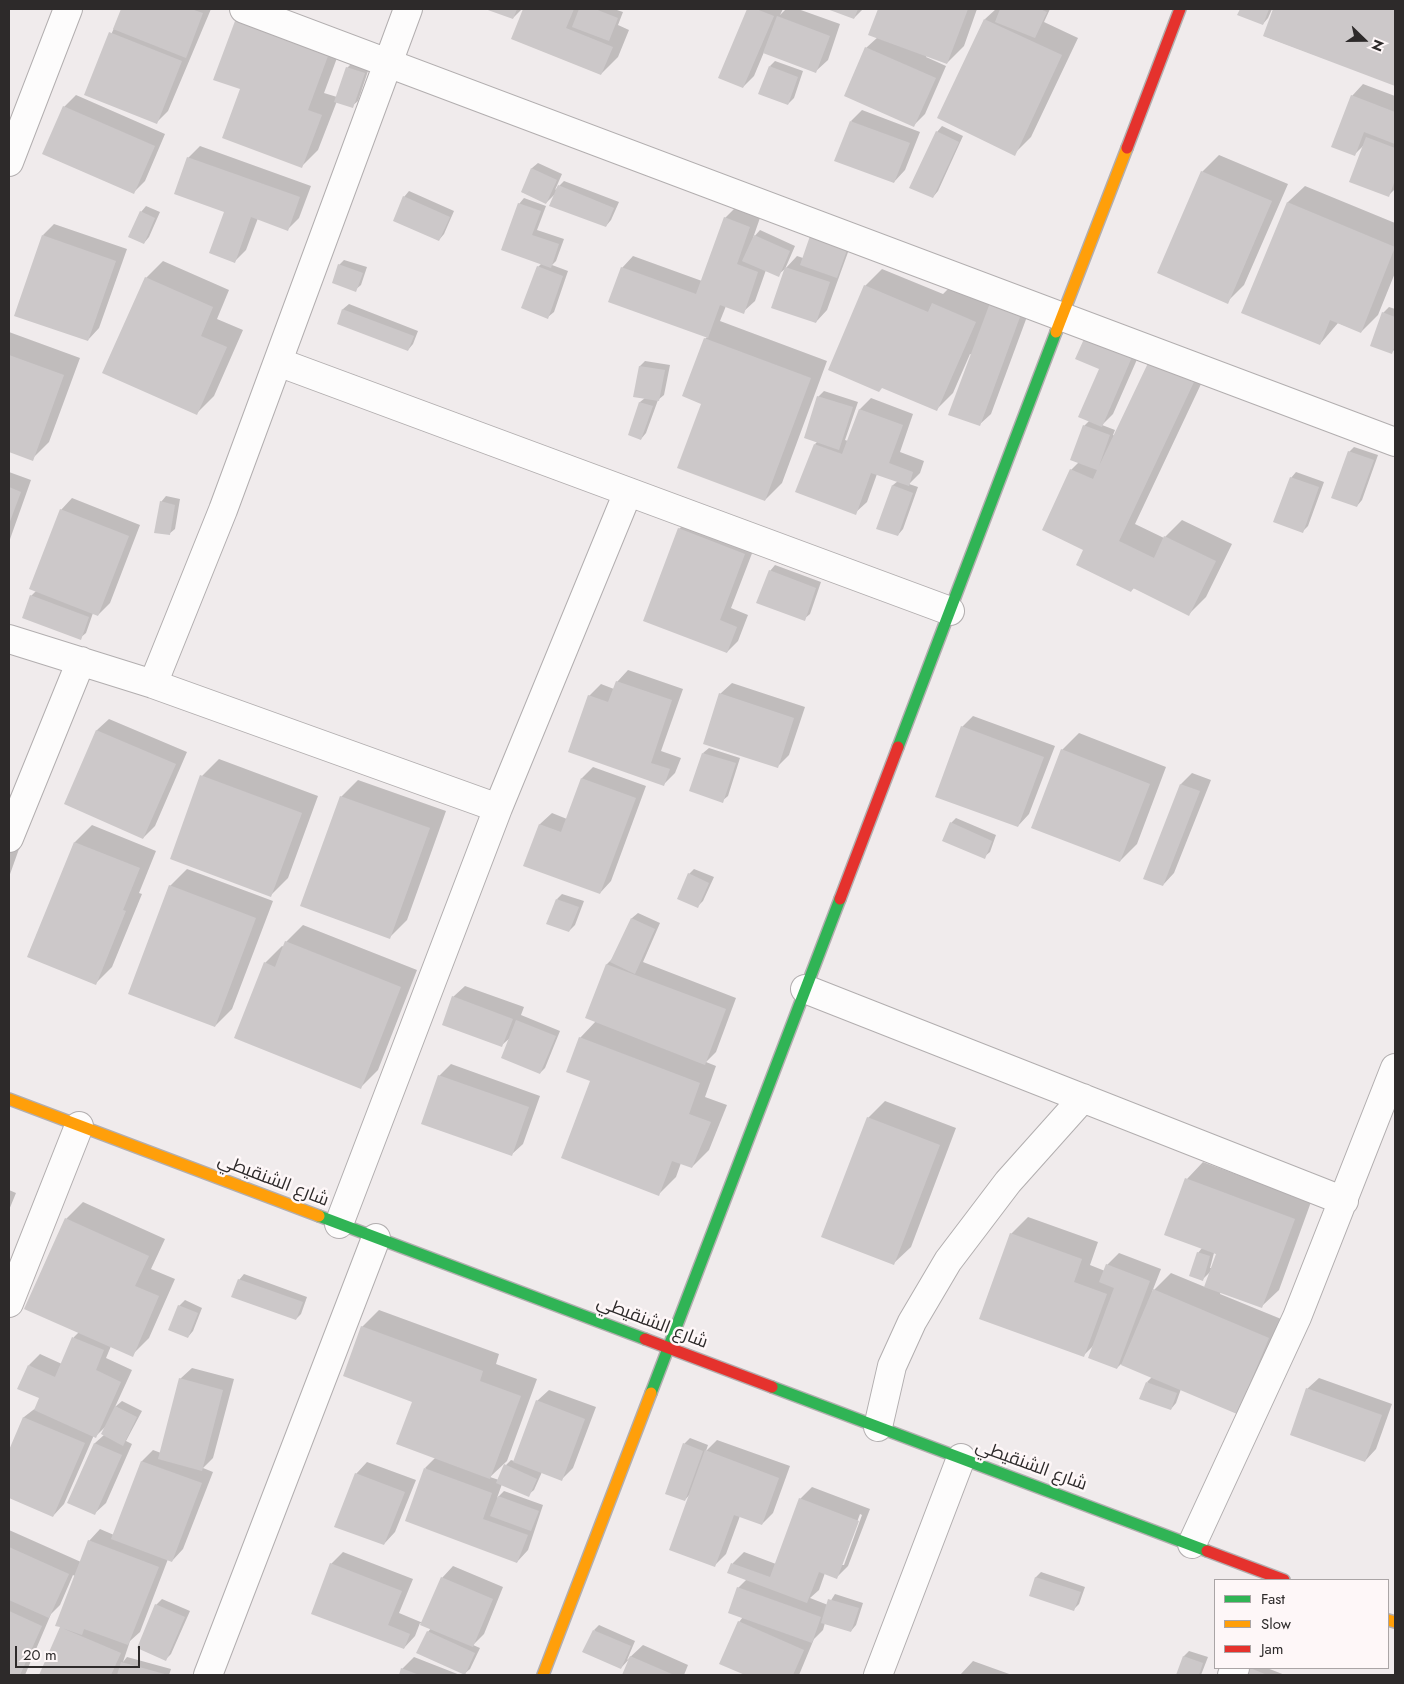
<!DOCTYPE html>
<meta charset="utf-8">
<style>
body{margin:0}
#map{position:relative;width:1404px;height:1684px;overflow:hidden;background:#f0ebec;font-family:Jost,sans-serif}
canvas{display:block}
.frame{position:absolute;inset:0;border:10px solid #2d2a2a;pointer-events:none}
.legend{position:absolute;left:1214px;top:1579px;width:175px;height:90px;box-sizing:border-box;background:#fef7f8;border:1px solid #aaa5a6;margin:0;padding:6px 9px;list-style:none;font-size:15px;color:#2d2a2a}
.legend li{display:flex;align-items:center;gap:10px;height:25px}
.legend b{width:25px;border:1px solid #aaa5a6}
.north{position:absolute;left:1339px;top:15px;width:50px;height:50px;-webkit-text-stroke:4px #fef7f8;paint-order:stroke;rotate:112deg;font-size:14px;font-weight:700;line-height:20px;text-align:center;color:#2d2a2a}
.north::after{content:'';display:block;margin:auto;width:18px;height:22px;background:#2d2a2a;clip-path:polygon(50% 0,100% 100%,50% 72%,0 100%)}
.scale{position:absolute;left:15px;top:1646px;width:125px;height:22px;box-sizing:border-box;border:2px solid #2d2a2a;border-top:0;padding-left:6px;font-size:15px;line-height:18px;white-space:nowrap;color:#2d2a2a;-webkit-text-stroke:4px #fef7f8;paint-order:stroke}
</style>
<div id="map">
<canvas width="1404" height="1684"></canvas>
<div class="frame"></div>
<ul class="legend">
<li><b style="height:6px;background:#30b455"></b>Fast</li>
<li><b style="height:6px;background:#ff9f0a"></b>Slow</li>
<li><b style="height:6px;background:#e5322d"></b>Jam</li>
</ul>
<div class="north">N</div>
<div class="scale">20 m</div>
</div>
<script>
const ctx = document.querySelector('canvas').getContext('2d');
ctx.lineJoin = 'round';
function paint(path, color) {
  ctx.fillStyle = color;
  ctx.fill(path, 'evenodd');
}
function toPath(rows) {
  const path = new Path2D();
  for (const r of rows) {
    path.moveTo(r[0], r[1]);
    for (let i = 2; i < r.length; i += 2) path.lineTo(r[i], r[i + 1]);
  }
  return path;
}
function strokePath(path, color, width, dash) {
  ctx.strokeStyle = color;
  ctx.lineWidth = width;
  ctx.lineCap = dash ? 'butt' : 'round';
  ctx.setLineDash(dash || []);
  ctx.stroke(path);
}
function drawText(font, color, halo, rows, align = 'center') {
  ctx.font = font + ' Jost,Cairo,sans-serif';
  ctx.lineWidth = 5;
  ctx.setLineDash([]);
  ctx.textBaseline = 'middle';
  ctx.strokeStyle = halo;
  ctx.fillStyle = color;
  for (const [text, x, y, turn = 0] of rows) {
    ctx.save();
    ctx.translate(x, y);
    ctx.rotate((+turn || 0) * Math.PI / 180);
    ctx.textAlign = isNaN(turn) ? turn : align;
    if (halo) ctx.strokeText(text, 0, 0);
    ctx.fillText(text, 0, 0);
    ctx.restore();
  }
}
paint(toPath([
 [122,9,211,9,168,111,156,123,86,94],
 [250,9,344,39,324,93,337,97,347,68,353,62,369,68,358,101,352,106,337,101,318,150,301,167,241,89,236,22],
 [489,9,522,9,513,18],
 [524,9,614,9,623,12,618,25,629,30,618,57,601,74,512,38],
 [748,9,783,9,780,15,786,9,798,9,840,24,828,60,816,71,764,52,754,76,743,87,720,78],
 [830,9,863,9,854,18],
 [879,9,977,9,964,46,947,63,927,55,926,57,946,66,925,114,914,125,866,48,878,37,870,34],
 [996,9,1050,9,1044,22,1078,38,1031,137,1014,154,985,19],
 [1241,9,1272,9,1268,18,1263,24,1239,15],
 [1274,9,1395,9,1395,85,1264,36],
 [775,61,803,71,794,98,788,104,770,66],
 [1363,84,1395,96,1395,189,1388,196,1365,144,1355,154,1352,96],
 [76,95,165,134,145,181,133,193,64,107],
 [862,110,920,132,905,170,894,182,851,121],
 [942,126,963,136,938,191,933,197,937,132],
 [200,146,311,186,299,218,288,229,258,218,246,250,235,261,226,211,176,193,188,158],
 [1219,155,1288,184,1244,285,1227,302,1202,172],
 [538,163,562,174,555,190,564,181,619,202,611,220,606,226,556,193,546,203,522,192,532,168],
 [1305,186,1395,223,1395,273,1378,315,1361,332,1338,323,1320,344,1243,312,1288,202],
 [409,191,454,211,444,234,439,240,404,197],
 [524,198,546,206,537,230,564,239,556,261,552,265,568,271,554,312,548,317,538,267,542,263,519,204],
 [146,206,160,212,149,237,144,243,141,212],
 [736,207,761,215,753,238,760,230,795,246,785,269,797,256,803,258,851,244,827,310,816,322,786,268,778,275,766,270,755,301,743,312,726,306,720,321,827,361,782,483,765,500,702,403,705,339,707,337,622,268,633,256,702,281,725,218],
 [54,224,127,249,99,328,88,340,43,235],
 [344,260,367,267,361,285,355,290,339,265],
 [163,261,229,290,217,319,243,330,214,396,197,413,146,278],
 [882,269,943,294,950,287,1035,295,991,414,979,425,972,355,970,354,953,393,936,410,865,286],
 [349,304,418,331,413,344,408,350,338,323,343,309],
 [1389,307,1395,309,1395,349,1392,352,1383,313],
 [9,332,80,358,49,442,32,459,9,451],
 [1146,339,1113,414,1102,425,1115,430,1113,435,1115,436,1150,362,1210,365,1135,524,1164,538,1182,520,1232,544,1206,597,1189,614,1134,588,1131,591,1085,549,1071,470,1079,462,1084,426,1090,420,1080,416],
 [645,361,670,365,664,395,658,400,646,433,641,439,640,402,645,398,640,366],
 [824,391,858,402,845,440,848,441,860,409,871,398,913,414,900,452,924,461,920,473,909,484,918,487,903,529,898,535,878,528,893,485,898,481,877,474,867,502,855,513,815,444,818,441,818,397],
 [1354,447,1378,455,1362,500,1357,506,1349,452],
 [9,472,31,480,9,542],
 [1296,472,1324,482,1308,526,1302,532,1291,478],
 [166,496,180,499,175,529,169,534,161,502],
 [72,498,140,525,110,603,98,615,93,613,86,633,80,638,31,596,36,591,61,510],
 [690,518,756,543,731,608,748,615,738,641,727,652,679,529],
 [775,565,821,582,810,614,804,619,770,571],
 [628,670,683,689,661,751,681,758,675,773,664,784,589,696,601,684,614,689,617,682],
 [732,683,805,707,789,755,777,767,720,694],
 [973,716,1055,746,1029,814,1018,826,962,727],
 [109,719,187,752,155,826,143,838,66,804,97,730],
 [1079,733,1166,767,1137,844,1120,861,1062,750],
 [709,748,740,758,728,796,722,801,703,753],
 [219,759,318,796,288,878,271,895,202,776],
 [593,767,646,786,611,881,600,893,525,865,540,824,552,813,567,819,582,778],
 [1192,773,1211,780,1174,873,1163,885,1181,784],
 [358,780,446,811,407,920,390,937,341,797],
 [9,794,35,804,9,877],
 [956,818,996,835,990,852,984,857,951,823],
 [92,825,156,851,139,893,142,894,112,967,95,984,28,956,75,842],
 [187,869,273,901,232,1009,215,1026,170,886],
 [694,869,714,877,703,901,698,906,689,874],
 [562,894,584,901,575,925,569,931,557,899],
 [638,913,660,923,643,962,736,998,716,1052,706,1062,716,1066,705,1097,727,1105,709,1150,692,1167,681,1163,676,1177,659,1194,592,1080,580,1038,596,1021,587,1018,607,964,614,957,632,918],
 [303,925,417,970,378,1070,361,1087,265,963,282,946,284,947,286,942],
 [465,986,524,1007,521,1015,560,1031,545,1068,540,1073,511,1037,502,1045,453,997],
 [451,1064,540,1096,523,1144,511,1155,439,1076],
 [885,1101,956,1128,911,1247,894,1263,868,1118],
 [1203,1162,1311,1202,1279,1290,1262,1306,1221,1291,1220,1294,1286,1321,1254,1396,1237,1413,1181,1389,1176,1403,1171,1409,1147,1382,1152,1377,1121,1364,1117,1368,1094,1345,1084,1355,1011,1234,1028,1217,1098,1242,1090,1265,1105,1271,1107,1265,1119,1253,1161,1269,1152,1292,1171,1273,1205,1287,1211,1271,1202,1280,1198,1253,1202,1248,1187,1179],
 [1214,1253,1217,1254,1212,1268,1210,1268],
 [9,1190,16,1193,9,1210],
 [83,1202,165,1239,151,1269,175,1279,149,1338,132,1355,111,1346,106,1358,132,1370,115,1407,122,1401,142,1411,126,1441,132,1444,106,1503,94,1514,69,1502,95,1443,104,1435,105,1427,96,1436,94,1435,64,1504,53,1516,9,1497,9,1453,24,1417,37,1407,41,1398,29,1365,40,1354,62,1364,74,1337,79,1332,66,1219],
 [244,1274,307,1297,301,1314,296,1319,239,1280],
 [185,1300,202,1308,193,1331,188,1337,179,1306],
 [379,1310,499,1354,496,1364,537,1379,507,1461,490,1477,499,1480,506,1465,511,1460,514,1461,537,1401,549,1390,596,1407,573,1468,561,1480,542,1472,534,1490,528,1495,502,1484,497,1498,504,1491,543,1505,528,1550,517,1562,425,1468,436,1457,413,1401,362,1327],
 [192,1368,234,1379,213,1458,203,1468,213,1472,183,1549,172,1561,168,1559,140,1632,130,1641,123,1662,127,1657,171,1669,169,1675,41,1675,62,1626,75,1576,73,1575,60,1605,51,1614,25,1675,9,1675,9,1530,81,1562,89,1541,100,1529,114,1535,142,1461,153,1450,161,1453,180,1379],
 [1319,1378,1392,1404,1376,1449,1365,1461,1307,1389],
 [690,1438,708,1445,706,1451,717,1440,790,1466,773,1513,762,1524,740,1516,726,1554,715,1565,690,1494,685,1500,684,1444],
 [367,1462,416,1480,395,1532,384,1544,356,1474],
 [812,1487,870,1509,848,1566,837,1577,825,1573,819,1590,810,1598,828,1605,835,1594,863,1603,856,1625,851,1631,825,1623,823,1630,814,1639,799,1675,748,1675,720,1663,739,1622,743,1617,738,1588,747,1579,729,1572,733,1563,744,1552,776,1564,800,1499],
 [860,1514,862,1515,844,1565,841,1565],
 [343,1552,413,1579,399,1613,423,1623,442,1578,453,1566,503,1587,484,1634,473,1645,480,1648,470,1669,464,1674,428,1632,431,1628,420,1623,415,1636,404,1648,331,1564],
 [1041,1572,1085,1587,1079,1604,1073,1610,1030,1595,1036,1577],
 [162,1599,190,1611,171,1654,166,1659,156,1605],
 [599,1625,635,1641,627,1660,643,1645,688,1665,684,1675,623,1675,630,1658,621,1668,594,1630],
 [1189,1651,1208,1657,1201,1675,1177,1675,1184,1656],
 [414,1657,460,1675,400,1675,402,1669],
 [973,1661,1012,1675,960,1675],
 [1250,1668,1267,1668,1285,1675,1246,1675]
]), '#0003');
paint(toPath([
 [121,9,191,9,203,13,186,58,113,29],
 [485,9,517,9,513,19],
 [523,9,574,9,566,28,613,47,601,75,511,39],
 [579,9,595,9,618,18,609,41,572,27],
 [747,9,756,9,774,16,743,88,718,78],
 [827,9,858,9,854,19],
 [878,9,968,9,947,64,868,35],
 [1000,9,1040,9,1047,12,1035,38,995,22],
 [1240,9,1269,9,1263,25,1237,15],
 [1273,9,1395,9,1395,86,1263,36],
 [777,16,830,36,816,73,763,53],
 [984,19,1062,55,1015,156,937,118],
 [235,21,328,56,308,110,322,115,302,168,222,138,240,89,213,80],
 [109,32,182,61,157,124,84,95],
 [865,47,936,78,914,127,844,96],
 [769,66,798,77,788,105,758,94],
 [346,67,365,73,353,108,334,102],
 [1351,95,1395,112,1395,144,1364,132,1355,156,1331,147],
 [63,106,155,146,134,194,42,154],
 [850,121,910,143,894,183,834,161],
 [936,131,959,142,933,198,909,188],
 [1366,137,1395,148,1395,180,1389,197,1349,182],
 [187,157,300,197,288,231,251,217,235,263,209,253,224,212,174,194],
 [531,168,557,180,546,204,521,192],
 [1201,171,1272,201,1228,304,1157,273],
 [558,185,614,208,606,227,549,206],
 [403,196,450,217,439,241,393,221],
 [1287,202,1395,247,1361,333,1330,320,1320,345,1241,313],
 [518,203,541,211,532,235,559,244,551,268,501,250],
 [140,211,155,218,144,244,128,237],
 [724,217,750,227,737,264,758,272,744,314,720,305,708,338,608,302,621,267,696,294],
 [42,235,116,261,88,341,14,316],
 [754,235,790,251,779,277,742,261],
 [810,236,847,250,837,278,800,265],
 [338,264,363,273,356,292,332,283],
 [537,266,563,276,548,319,521,308],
 [785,267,830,282,816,323,771,308],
 [145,277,213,307,201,336,227,347,197,415,102,373],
 [864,285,928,312,932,303,976,322,937,411,882,388,879,392,828,370],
 [993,295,1024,306,980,426,948,415],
 [342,309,414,336,408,351,337,324],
 [1382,312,1395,317,1395,345,1392,354,1370,346],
 [1088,330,1135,350,1102,427,1078,417,1099,369,1075,359],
 [704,338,811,378,765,501,677,468,701,404,682,396],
 [9,355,64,375,33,461,9,452],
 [1149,361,1194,382,1119,541,1154,558,1164,536,1216,561,1189,616,1133,588,1131,592,1076,565,1083,550,1042,530,1070,469,1093,479,1097,470,1070,460,1083,425,1110,435,1099,466],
 [639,366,665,370,659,401,633,397],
 [817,396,853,407,839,450,804,438],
 [639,402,653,406,641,440,628,435],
 [859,409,903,425,889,463,913,472,909,486,871,473,856,515,795,492,814,444,842,454],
 [1348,451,1374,460,1357,507,1331,498],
 [1290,477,1319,487,1303,533,1273,522],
 [892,485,913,493,898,536,876,529],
 [9,487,21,492,9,524],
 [160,501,175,505,170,535,154,533],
 [60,509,129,536,98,616,29,589],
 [678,528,745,554,720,620,737,627,727,653,643,621],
 [769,570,816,588,805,621,756,603],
 [30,595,89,617,81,640,22,618],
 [616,681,672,700,651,763,670,769,664,786,568,752,588,695,608,702],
 [719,693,794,718,778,768,703,744],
 [961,726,1044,757,1018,827,935,797],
 [96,730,176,764,143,839,64,804],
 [1061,749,1150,784,1120,862,1031,828],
 [702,753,736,763,723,803,689,791],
 [200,775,302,813,271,897,170,859],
 [581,778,636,798,600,894,523,866,539,824,561,832],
 [1180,784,1200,791,1163,886,1143,879],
 [340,796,430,828,390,939,300,906],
 [950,822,992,841,985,859,942,841],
 [74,842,140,868,123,910,126,911,96,985,27,957],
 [688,873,709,883,698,908,677,899],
 [169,885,256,918,215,1027,128,994],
 [556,899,579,907,569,932,546,924],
 [631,918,655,929,635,974,610,962],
 [285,941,401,987,361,1089,234,1038,264,962,275,967],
 [606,964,726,1009,705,1065,585,1018],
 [452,996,513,1019,502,1047,442,1025],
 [516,1020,556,1036,540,1074,501,1058],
 [579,1037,700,1083,689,1114,711,1122,692,1168,672,1161,659,1196,561,1158,590,1081,566,1072],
 [438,1075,529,1107,512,1156,421,1124],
 [867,1117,940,1145,894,1265,821,1237],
 [1185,1178,1295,1219,1262,1308,1204,1287,1216,1254,1164,1235],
 [65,1218,149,1256,135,1286,159,1296,133,1357,24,1309],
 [1010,1233,1082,1259,1074,1282,1107,1294,1084,1357,979,1319],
 [1197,1252,1210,1256,1203,1281,1189,1276],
 [1106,1264,1150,1281,1117,1369,1088,1358,1114,1288,1099,1282],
 [238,1279,303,1302,296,1320,231,1297],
 [1153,1289,1269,1338,1237,1414,1121,1365],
 [178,1305,198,1313,188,1338,168,1330],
 [361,1326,483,1371,480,1381,521,1396,490,1479,396,1444,412,1402,343,1376],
 [72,1337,104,1350,96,1370,121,1382,96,1438,34,1410,39,1398,17,1389,28,1365,55,1377],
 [179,1378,223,1390,202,1471,158,1459],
 [1146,1382,1177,1393,1171,1410,1139,1399],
 [1306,1388,1382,1415,1365,1462,1290,1435],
 [536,1400,585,1419,562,1481,513,1462],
 [115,1406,137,1417,123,1446,101,1434],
 [23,1417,85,1443,53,1517,9,1498,9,1450],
 [94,1443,122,1455,95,1515,67,1503],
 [683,1443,703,1451,685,1501,665,1494],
 [705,1450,779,1478,762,1525,734,1515,715,1567,669,1550],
 [141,1461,202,1483,172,1562,111,1539],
 [504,1464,537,1479,529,1497,496,1483],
 [424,1468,492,1493,483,1519,528,1535,517,1563,405,1521],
 [355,1473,405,1492,384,1545,334,1527],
 [498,1496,539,1511,531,1531,490,1516],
 [799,1498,859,1521,837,1579,819,1572,807,1603,727,1573,731,1563,770,1577],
 [88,1540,159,1567,128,1645,84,1629,82,1635,62,1628,121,1653,111,1675,39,1675,60,1627,55,1626],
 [9,1547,69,1574,49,1618,9,1600],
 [330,1563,402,1591,388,1625,410,1634,404,1649,311,1614],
 [441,1577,493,1599,473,1647,420,1625],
 [1035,1577,1081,1592,1074,1611,1029,1596],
 [737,1587,821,1617,812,1643,728,1613],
 [828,1599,859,1608,851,1632,821,1623],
 [155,1604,185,1617,166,1661,137,1648],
 [9,1611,42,1626,20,1675,9,1675],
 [738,1621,804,1650,793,1675,745,1675,719,1664],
 [593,1630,631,1646,621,1669,582,1652],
 [427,1631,475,1653,465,1675,416,1653],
 [630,1656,674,1675,622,1675],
 [1183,1656,1203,1663,1199,1675,1176,1675],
 [121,1662,168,1675,117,1675],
 [401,1668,419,1675,399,1675],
 [1248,1668,1250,1668,1267,1675,1245,1675]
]), '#ccc8c9');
const street = toPath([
 [244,9,1395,442],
 [9,162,68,9],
 [278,362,950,611],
 [9,639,153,684,498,808],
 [153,684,223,510,408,9],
 [9,838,81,661],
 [805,989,1344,1201],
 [339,1224,498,808,628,492],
 [9,1303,79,1126],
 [878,1427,892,1366,912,1322,948,1261,1008,1182,1083,1098],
 [1192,1544,1297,1317,1395,1068],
 [208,1675,376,1238],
 [878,1675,961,1458],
 [1232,1675,1235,1668]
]);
const fast = toPath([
 [898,747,1056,332],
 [319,1216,645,1339],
 [772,1387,1207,1551],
 [651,1393,840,899]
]);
const slow = toPath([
 [1056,332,1127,148],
 [9,1099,319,1216],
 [1388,1620,1395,1622],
 [543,1675,651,1393]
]);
const jam = toPath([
 [1127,148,1180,9],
 [840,899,898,747],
 [645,1339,772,1387],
 [1207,1551,1284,1580]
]);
strokePath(street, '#b2aeaf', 30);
strokePath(fast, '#b2aeaf', 14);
strokePath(slow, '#b2aeaf', 14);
strokePath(jam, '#b2aeaf', 14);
strokePath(street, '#fdfcfc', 28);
strokePath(fast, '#30b455', 11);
strokePath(slow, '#ff9f0a', 11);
strokePath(jam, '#e5322d', 11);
drawText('18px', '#2d2a2a', '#fef7f8', [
 ["شارع الشنقيطي",273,1181,21],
 ["شارع الشنقيطي",652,1323,21],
 ["شارع الشنقيطي",1031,1466,20]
]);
</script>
